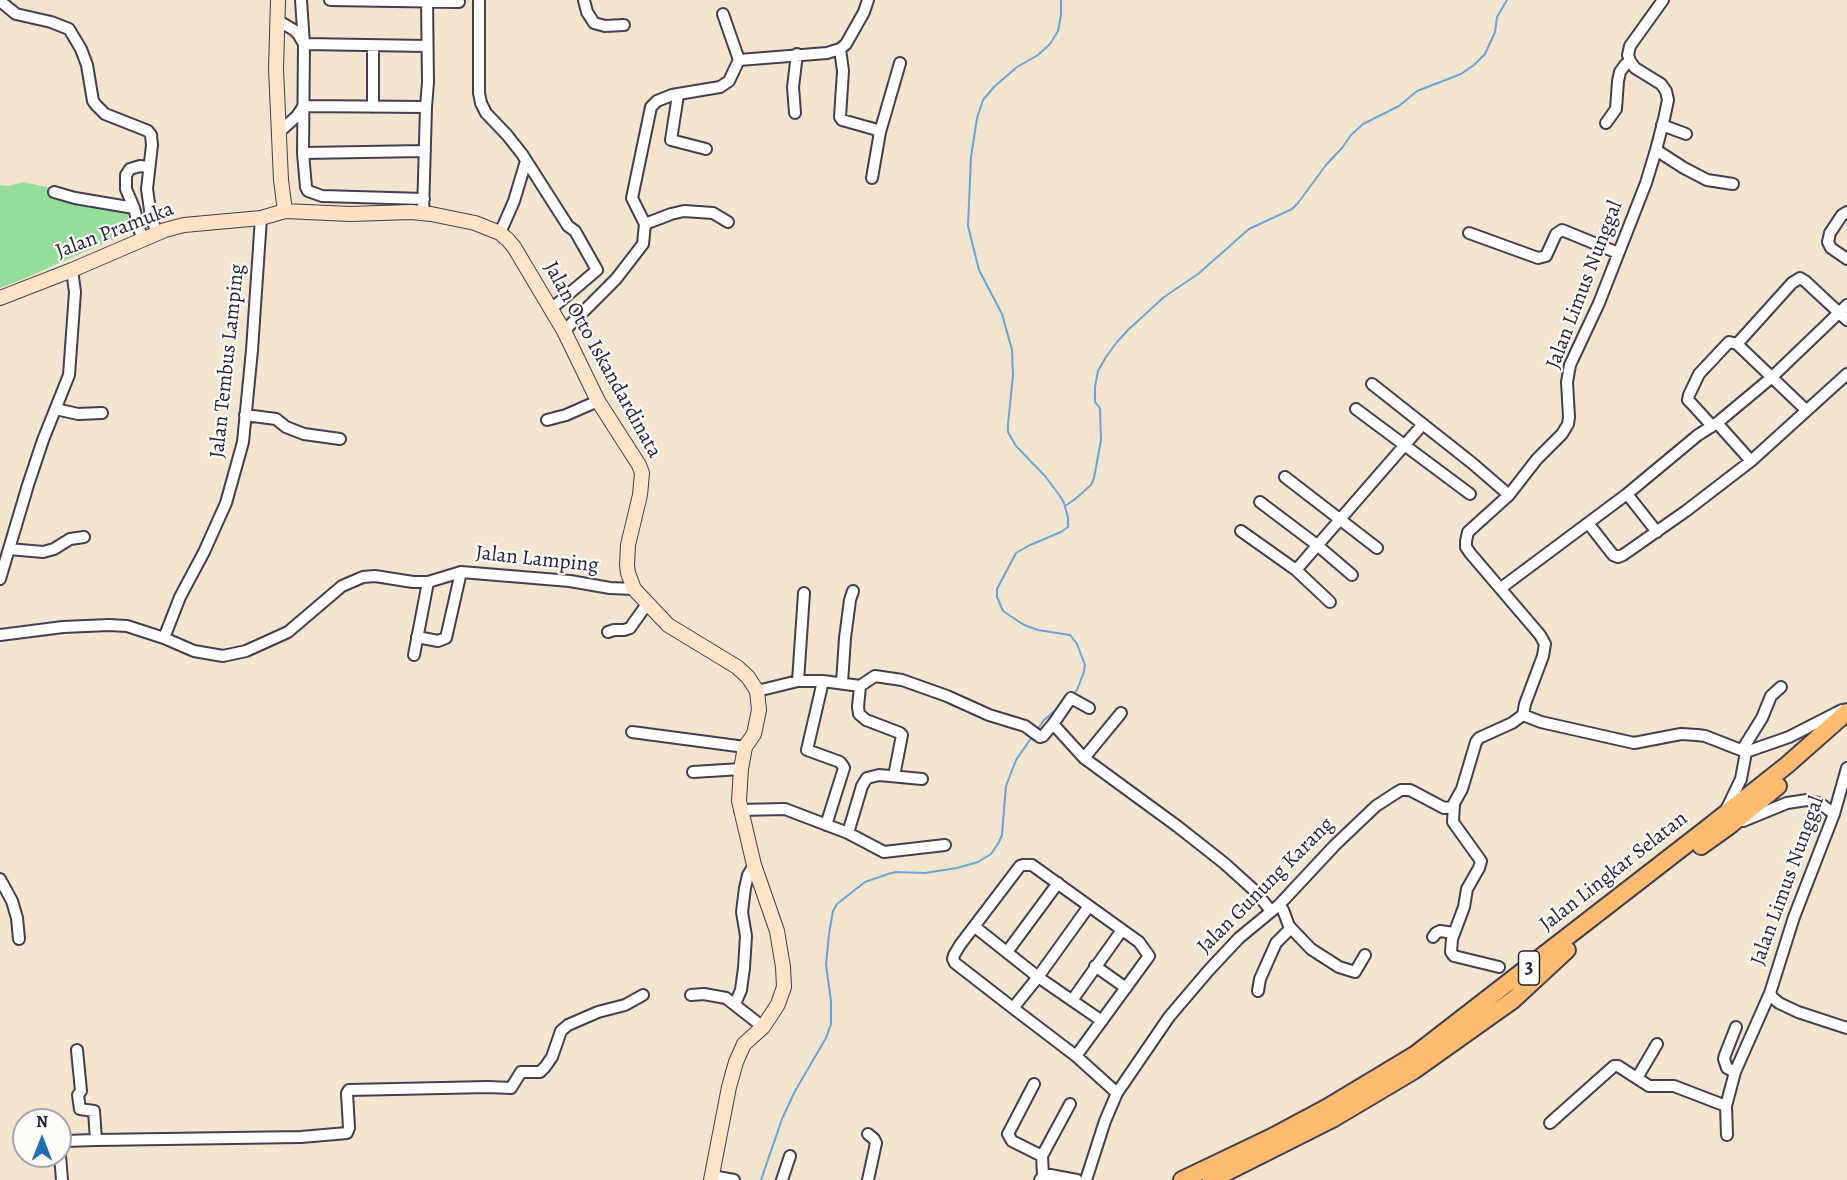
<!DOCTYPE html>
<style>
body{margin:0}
#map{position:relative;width:1847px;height:1180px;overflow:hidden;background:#f4e6ce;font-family:Alegreya,serif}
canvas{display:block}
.north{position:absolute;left:12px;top:1108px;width:60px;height:60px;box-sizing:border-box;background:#fdfcf7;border:2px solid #a5a5ac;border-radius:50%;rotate:0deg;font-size:16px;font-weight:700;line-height:24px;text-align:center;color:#22223b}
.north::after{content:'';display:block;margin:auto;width:21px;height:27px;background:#1f6fb2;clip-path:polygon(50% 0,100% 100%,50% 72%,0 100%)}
</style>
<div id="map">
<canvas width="1847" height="1180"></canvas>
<div class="north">N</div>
</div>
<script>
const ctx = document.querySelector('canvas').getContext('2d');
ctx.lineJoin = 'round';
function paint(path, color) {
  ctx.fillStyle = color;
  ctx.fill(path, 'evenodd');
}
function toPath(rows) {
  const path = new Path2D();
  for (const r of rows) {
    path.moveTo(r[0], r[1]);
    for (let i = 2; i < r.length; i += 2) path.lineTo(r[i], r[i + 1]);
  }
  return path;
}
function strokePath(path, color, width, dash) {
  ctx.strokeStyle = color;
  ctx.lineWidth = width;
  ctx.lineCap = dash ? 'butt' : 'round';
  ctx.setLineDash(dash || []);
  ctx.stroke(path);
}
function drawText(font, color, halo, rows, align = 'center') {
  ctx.font = font + ' Alegreya,serif';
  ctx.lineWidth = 4.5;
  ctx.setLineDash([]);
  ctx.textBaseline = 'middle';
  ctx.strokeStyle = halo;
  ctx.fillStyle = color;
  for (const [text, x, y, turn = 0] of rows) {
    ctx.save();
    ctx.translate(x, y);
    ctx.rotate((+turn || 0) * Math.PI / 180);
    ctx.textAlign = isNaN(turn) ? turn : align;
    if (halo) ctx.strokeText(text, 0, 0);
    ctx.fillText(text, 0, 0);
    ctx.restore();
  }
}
paint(toPath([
 [24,182,65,191,124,200,132,231,23,279,0,288,0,185,8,186]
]), '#95de99');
strokePath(toPath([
 [1061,0,1061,15,1058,31,1050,44,1038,55,1017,67,994,87,983,100,977,118,971,157,968,226,979,270,1002,314,1012,350,1013,376,1008,424,1008,432,1016,446,1045,476,1060,496,1064,503,1068,518,1068,527,1061,532,1030,545,1016,553,997,589,997,597,1003,611,1024,625,1038,630,1070,635,1077,644,1085,665,1084,672,1077,690,1073,695],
 [1065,506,1074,500,1091,485,1094,478,1101,440,1100,408,1095,402,1095,387,1098,371,1106,357,1117,342,1128,330,1164,297,1198,274,1249,229,1292,209,1298,203,1326,165,1342,148,1351,135,1363,124,1399,106,1417,91,1461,74,1474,65,1485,54,1495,32,1497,17,1507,0],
 [1037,730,1044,720,1058,708],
 [761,1180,782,1119,795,1091,826,1038,831,1024,831,1001,826,965,829,934,833,911,837,904,865,882,888,874,896,872,925,873,957,868,978,862,991,854,999,842,1002,835,1006,786,1016,760,1032,737]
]), '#68a6da', 2);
const street = toPath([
 [301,0,304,44,303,153,306,187,308,191,322,196,424,199],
 [330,0,459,2],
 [479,0,479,93,481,103,486,113,507,135,522,154,568,226,575,231,597,270,551,309],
 [584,0,587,12,594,23,605,26,624,25],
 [1663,0,1630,46,1628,55,1630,61,1635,68,1661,84,1666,91,1668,100,1664,119,1656,150,1646,183,1599,303,1570,365,1567,382,1569,417,1568,424,1562,434,1537,459,1509,495,1468,532,1466,541,1466,547,1470,553,1540,635,1545,644,1543,656,1525,704,1523,715,1541,722,1634,743,1681,734,1697,735,1705,736,1746,752],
 [0,1,16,14,51,22,69,29,81,49,87,65,93,101,96,105,105,114,138,127,148,131,151,135,152,145,147,189,151,217,157,233],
 [723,14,739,60],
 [277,20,294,30,298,34,304,44,427,46],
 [840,49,843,71,840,117,842,120,874,129,880,132],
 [678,95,671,140,706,149],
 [303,106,426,107,428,82,427,0],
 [373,107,373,46],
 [795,113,793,87,797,54],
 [1606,123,1616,109,1618,81,1620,72,1625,65,1630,61],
 [1662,125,1686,134],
 [278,133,297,116,303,107],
 [1656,150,1684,168,1707,180,1733,184],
 [303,153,425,151],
 [872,178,880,132,900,63],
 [54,192,75,198,134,208],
 [1847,212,1842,215,1830,233,1828,242,1831,248,1847,259],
 [423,213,426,107],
 [645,224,671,214,684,211,713,213,728,222],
 [500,233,514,201,526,161],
 [1469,233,1538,258,1546,256,1556,234,1562,230,1618,253],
 [142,239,134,208,126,189,126,175,130,169,140,166,148,167],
 [564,331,616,279,643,244,645,224,632,198,651,107,657,101,672,95,720,87,729,81,739,60,827,53,840,49,846,44,864,12,868,0],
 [1737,344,1792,283,1800,278,1805,281,1847,320],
 [1372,384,1472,463,1509,495],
 [56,409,78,414,102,413],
 [1356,409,1470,494],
 [245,415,276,419,286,427,304,434,340,439],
 [547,420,566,415,598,401],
 [1717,423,1751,461],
 [1712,426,1692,404,1688,400,1689,395,1699,374,1729,342,1737,344,1806,410],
 [1285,477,1377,548],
 [1627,494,1657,532],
 [1260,502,1317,545,1352,575],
 [1588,523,1613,555,1618,557,1623,555,1686,511,1751,461,1847,374],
 [1241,531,1296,570,1423,424],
 [9,549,43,552,54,549,70,539,84,537],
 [1296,570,1330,602],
 [0,579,28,485,43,440,69,375,75,292,72,270],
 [1501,588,1627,494,1698,435,1717,423,1771,378,1847,305],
 [608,632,614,630,624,630,630,628,647,604],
 [0,635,63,627,109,625,127,626,164,638,194,651,223,656,246,651,288,632,342,586,363,577,375,576,413,582,428,582,461,572,570,581,610,588,634,589],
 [417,637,438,641,446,638,461,572],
 [164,638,180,597,204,552,226,503,243,442,252,350,261,218],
 [414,655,428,582],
 [798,681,804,593],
 [823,681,807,750,840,762,843,766,844,768,826,825],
 [842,683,845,638,850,600,853,591],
 [757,691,798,681,823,681,860,686],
 [1053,724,1084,758,1177,826,1224,863,1255,891,1271,911],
 [632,732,745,747],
 [1742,750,1762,718,1771,696,1781,687],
 [1746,752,1789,737,1842,710],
 [1084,758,1121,713],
 [1847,768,1834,814,1794,917,1770,993,1773,998,1779,1003,1798,1012,1847,1028],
 [693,772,741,769],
 [894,776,902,735,900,733,866,720,859,714,858,707,860,686,875,676,902,680,947,696,989,715,1025,726,1040,737,1043,736,1053,724,1071,698,1089,708],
 [1454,804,1453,822,1481,861,1479,868,1467,889,1464,907,1452,939,1451,952,1454,956,1499,967],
 [740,810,785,809,848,833,884,852,945,845],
 [1726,810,1741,779,1746,752],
 [1743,821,1787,803,1807,800,1821,804,1834,814],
 [848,833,862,786,867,778,879,775,922,779],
 [0,879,12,901,17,918,19,939],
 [1279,905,1283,910,1289,926,1311,949,1339,967,1355,972,1365,955],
 [975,927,1038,977,1102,1021],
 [1433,937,1436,933,1440,931,1454,933],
 [1007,952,1058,883],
 [1095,966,1126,988],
 [1258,991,1260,979,1276,943,1291,928],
 [691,995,704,994,726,998,763,1027],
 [1073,999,1122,930],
 [735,1004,741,990,744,968,746,936,742,912,745,888,748,875,754,865],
 [1013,1008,1038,977,1089,906],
 [77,1050,81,1091,78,1095,80,1109,94,1111,96,1140],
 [1076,1056,1149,956,1139,942,1032,865,1023,865,1020,866,960,945,954,955,953,959,955,963,1013,1008,1076,1056,1117,1093],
 [1735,1072,1727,1068,1724,1059,1725,1055,1736,1027],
 [1637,1078,1657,1044],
 [1034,1084,1008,1134,1012,1141,1042,1156],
 [1726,1106,1727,1135],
 [1550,1123,1614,1066,1618,1066,1649,1086,1674,1086,1726,1106,1735,1072,1770,993],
 [868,1134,874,1139,876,1143,868,1180],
 [60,1144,64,1141,96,1140,301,1137,347,1133,349,1128,347,1093,349,1090,488,1087,511,1088,521,1072,540,1072,545,1067,552,1057,561,1031,568,1025,598,1012,625,1005,643,995],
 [60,1156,62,1180],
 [712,1176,734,1180],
 [1043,1176,1042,1156,1070,1104],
 [782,1180,790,1156],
 [1040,1180,1043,1176,1050,1175,1077,1180],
 [1086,1180,1105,1121,1117,1093,1169,1017,1209,970,1239,938,1279,905,1335,845,1376,806,1396,793,1401,790,1410,790,1444,808,1452,807,1462,789,1476,742,1479,738,1512,723,1523,715]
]);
const secondary = toPath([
 [278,0,276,69,281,180,285,211,350,214,411,212,431,214,475,223,500,233,508,240,514,247,564,331,598,401,639,465,642,473,640,495,628,545,627,565,628,573,634,589,668,625,737,667,748,677,757,691,759,710,754,734,745,747,741,769,739,801,754,865,777,931,783,967,784,987,778,1004,773,1012,763,1027,744,1044,736,1062,729,1087,711,1180],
 [0,298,72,270,165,230,184,225,261,218,285,211]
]);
const primary = toPath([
 [1701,846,1729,826,1778,786],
 [1182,1180,1272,1137,1328,1107,1416,1054,1705,830,1787,765,1847,712],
 [1211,1180,1334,1118,1413,1071,1513,1000,1567,950]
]);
strokePath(street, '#423f51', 14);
strokePath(secondary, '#423f51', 16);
strokePath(primary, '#423f51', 20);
strokePath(street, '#fff', 10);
strokePath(secondary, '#ffe4c6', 14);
strokePath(primary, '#febc70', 16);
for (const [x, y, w] of [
 [1529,968,21]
]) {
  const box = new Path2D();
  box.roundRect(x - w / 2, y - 17, w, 34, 4.5);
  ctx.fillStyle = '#fdfcf7';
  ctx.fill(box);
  strokePath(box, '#22223b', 1.5);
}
drawText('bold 20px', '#22223b', null, [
 ["3",1529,968]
]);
drawText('21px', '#22223b', '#fdfcf7', [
 ["Jalan Pramuka",115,231,-21],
 ["Jalan Limus Nunggal",1585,285,-69],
 ["Jalan Otto Iskandardinata",602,360,61],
 ["Jalan Tembus Lamping",228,361,-84],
 ["Jalan Lamping",537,560,6],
 ["Jalan Lingkar Selatan",1614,872,-38],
 ["Jalan Limus Nunggal",1788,881,-70],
 ["Jalan Gunung Karang",1266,886,-45]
]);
</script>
